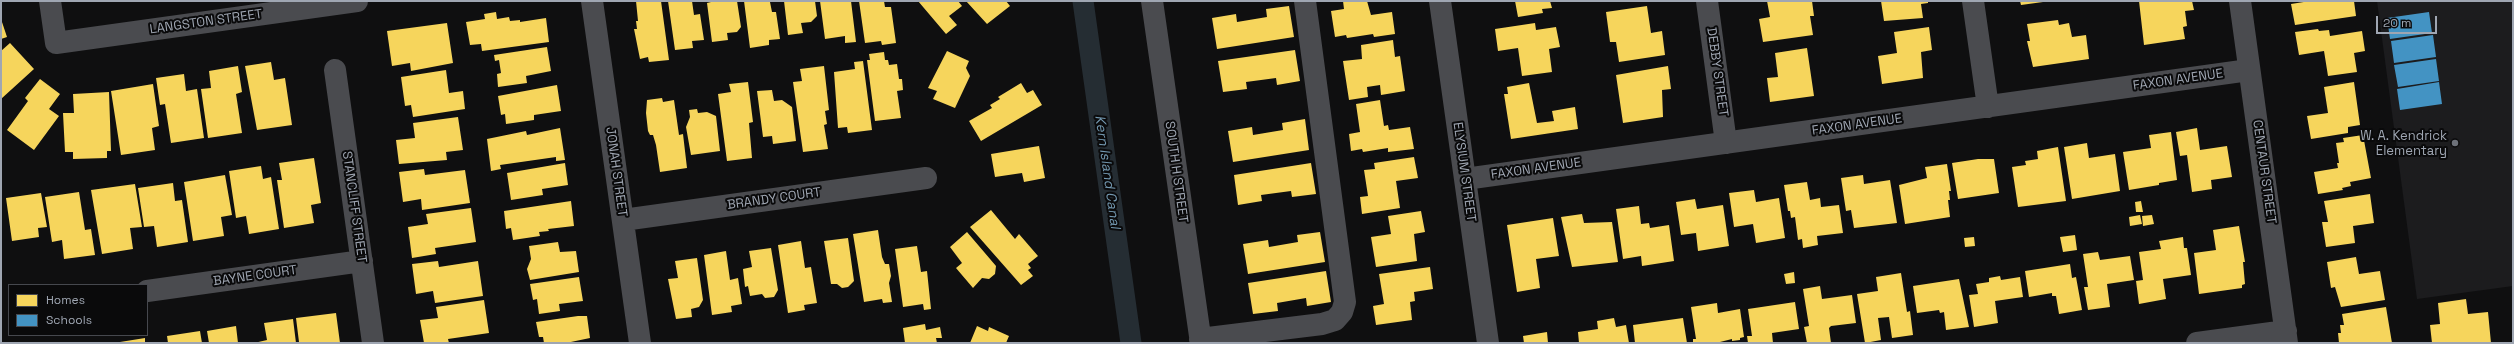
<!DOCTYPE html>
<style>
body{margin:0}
#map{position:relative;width:2514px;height:344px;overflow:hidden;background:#0f0f10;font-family:"Space Grotesk",sans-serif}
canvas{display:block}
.frame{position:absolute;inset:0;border:2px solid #9fa6b2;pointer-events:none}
.legend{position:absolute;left:8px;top:284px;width:140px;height:52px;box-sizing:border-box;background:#0a0a0b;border:1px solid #46484e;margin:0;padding:5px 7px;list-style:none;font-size:12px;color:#9fa6b2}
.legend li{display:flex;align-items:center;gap:8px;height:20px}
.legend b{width:20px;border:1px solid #46484e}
.scale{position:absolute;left:2376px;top:16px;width:61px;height:18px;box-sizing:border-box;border:2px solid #9fa6b2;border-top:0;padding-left:5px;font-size:12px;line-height:14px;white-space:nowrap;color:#9fa6b2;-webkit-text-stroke:3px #0a0a0b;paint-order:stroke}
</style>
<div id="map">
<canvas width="2514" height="344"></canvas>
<div class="frame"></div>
<ul class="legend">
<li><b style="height:11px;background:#f6d55c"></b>Homes</li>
<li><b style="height:11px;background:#4393c3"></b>Schools</li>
</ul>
<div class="scale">20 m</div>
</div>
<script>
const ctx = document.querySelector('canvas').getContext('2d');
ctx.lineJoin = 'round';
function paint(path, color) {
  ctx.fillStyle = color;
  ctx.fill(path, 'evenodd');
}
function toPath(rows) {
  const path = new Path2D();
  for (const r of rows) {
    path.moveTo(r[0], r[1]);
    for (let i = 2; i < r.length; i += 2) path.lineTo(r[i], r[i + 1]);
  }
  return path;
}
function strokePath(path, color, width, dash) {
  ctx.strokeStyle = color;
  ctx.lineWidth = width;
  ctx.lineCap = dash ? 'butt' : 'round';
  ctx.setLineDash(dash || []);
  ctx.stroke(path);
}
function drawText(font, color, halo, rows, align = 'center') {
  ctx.font = font + ' "Space Grotesk",sans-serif';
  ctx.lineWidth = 4;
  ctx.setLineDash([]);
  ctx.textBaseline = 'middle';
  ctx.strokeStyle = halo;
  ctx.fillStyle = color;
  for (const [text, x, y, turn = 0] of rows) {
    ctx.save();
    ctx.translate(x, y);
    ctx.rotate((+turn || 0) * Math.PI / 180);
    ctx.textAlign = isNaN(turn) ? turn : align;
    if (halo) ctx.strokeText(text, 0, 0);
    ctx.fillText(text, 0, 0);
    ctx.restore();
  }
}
paint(toPath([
 [2377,1,2513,1,2513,286,2417,299]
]), '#1c1c1e');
paint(toPath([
 [636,1,661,1,669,60,649,62,648,57,640,59,634,29,637,29,636,21,638,21],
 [668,1,692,1,694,15,700,14,704,40,692,41,693,48,675,50],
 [715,1,737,1,741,27,737,32,727,33,728,40,712,42,707,3],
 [744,1,770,2,772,12,776,12,780,39,769,40,769,45,750,48],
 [784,1,815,1,817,16,811,22,801,23,803,33,788,35],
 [820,1,851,1,856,42,845,43,845,36,825,39],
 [859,1,884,1,885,7,891,7,896,43,882,45,881,41,865,43],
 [918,1,958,1,962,6,949,16,957,25,946,34],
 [966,1,1006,1,1010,6,987,24],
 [1343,1,1367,1,1371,15,1392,12,1395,34,1374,37,1373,34,1347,38,1346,35,1335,37,1331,11,1344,9],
 [1515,1,1550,1,1552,8,1542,9,1543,13,1518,17],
 [1767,1,1812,1,1814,16,1810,16,1813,35,1763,42,1759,19,1770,17],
 [1881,1,1928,1,1928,3,1921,4,1923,18,1884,21],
 [2020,1,2043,1,2043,2,2021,5],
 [2139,1,2192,1,2194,10,2185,11,2187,26,2183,27,2185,39,2144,45],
 [2310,1,2354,1,2356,16,2295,25,2291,4],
 [1289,6,1294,37,1217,49,1212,18,1236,14,1237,22,1267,17,1266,9],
 [1647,6,1651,33,1662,31,1665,55,1619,62,1616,42,1610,42,1606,12],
 [496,12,497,19,509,17,510,21,520,20,520,22,546,18,549,42,482,51,481,44,470,45,466,22,485,19,484,14],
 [1,19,7,37,1,39],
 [2058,20,2059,25,2069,23,2072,37,2086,35,2089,59,2033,67,2027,41,2030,41,2027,24],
 [447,23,453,63,411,71,410,63,392,66,387,31],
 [1535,23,1536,30,1556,27,1560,47,1549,49,1552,72,1522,76,1518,48,1498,51,1495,29],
 [1929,27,1932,50,1921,52,1923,78,1882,84,1878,56,1897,53,1894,32],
 [2318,29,2319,31,2329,30,2330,36,2362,31,2365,51,2354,53,2357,72,2328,76,2324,51,2299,55,2295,32],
 [1393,40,1395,57,1400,56,1405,91,1381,95,1380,85,1367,87,1368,97,1349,100,1343,61,1362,59,1361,45],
 [10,43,34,69,1,99,1,51],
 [547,47,551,71,526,76,527,83,498,87,497,74,501,73,499,60,495,61,494,55],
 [1807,48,1814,96,1770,102,1767,78,1778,77,1775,53],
 [1295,50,1300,81,1277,85,1276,78,1246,82,1247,89,1223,92,1218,61],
 [947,51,969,61,966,68,970,76,955,108,933,99,937,91,928,88],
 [884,52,885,60,888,60,889,65,897,64,899,79,902,79,903,90,897,91,901,118,875,121,867,60,870,60,869,54],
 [863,61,872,130,848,133,847,127,838,128,834,72,855,69,854,62],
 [271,62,274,80,285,78,292,125,257,130,245,66],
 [238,66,242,92,236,94,242,133,208,138,201,89,211,88,209,71],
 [824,66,829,110,825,111,827,124,824,125,828,149,803,152,793,82,802,81,800,69],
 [1668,66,1671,89,1662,90,1663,117,1623,123,1616,75],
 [446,70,449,93,463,91,465,109,413,117,411,105,405,106,401,77],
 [184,74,186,91,197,89,204,138,171,143,165,104,160,105,156,78],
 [40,79,60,94,49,109,59,116,34,150,7,130,28,101,25,98],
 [748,82,753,122,749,123,752,158,727,161,718,94,731,92,729,84],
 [2354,82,2360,125,2348,127,2348,133,2311,139,2307,116,2328,113,2324,87],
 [1021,83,1027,93,1033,90,1042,105,981,141,969,121,992,108,990,105,1000,99,998,97],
 [1529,83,1537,123,1554,121,1552,111,1575,107,1578,129,1511,139,1504,94,1508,94,1507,87],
 [153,84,159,126,152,128,155,150,121,155,111,91],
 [557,85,561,111,534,115,534,120,506,124,505,114,501,115,498,96],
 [772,90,774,101,782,100,792,107,796,141,773,144,772,136,763,137,757,91],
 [109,92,111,151,107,151,107,158,73,159,73,152,65,152,63,113,74,113,73,94],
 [662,98,663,102,674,100,679,135,683,134,687,168,660,172,656,145,653,135,650,135,648,131,646,113,647,100],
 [1380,100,1384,126,1388,125,1389,130,1410,127,1414,149,1388,152,1388,148,1363,152,1362,149,1351,151,1349,134,1360,132,1356,104],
 [697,109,698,113,707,112,716,116,720,151,691,155,686,127,690,117,689,110],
 [458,117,463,150,446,152,447,160,399,164,396,140,415,138,413,123],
 [1305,119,1309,150,1233,162,1228,131,1252,127,1253,135,1283,130,1282,123],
 [560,128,565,160,556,161,556,157,500,165,501,169,491,171,487,139,526,131,527,135],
 [2197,128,2200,150,2227,146,2232,177,2211,180,2212,189,2192,192,2187,155,2180,156,2176,132],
 [2171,132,2177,180,2159,183,2159,185,2129,190,2123,152,2151,148,2149,135],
 [2363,135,2371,178,2350,182,2351,186,2342,188,2343,190,2318,194,2314,172,2338,168,2337,163,2339,163,2336,143,2344,142,2343,138],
 [2087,143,2089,158,2115,154,2120,191,2072,199,2064,147],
 [1039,146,1045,178,1024,182,1022,173,995,177,991,154],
 [2058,147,2066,201,2018,207,2012,167,2026,165,2025,161,2038,159,2037,151],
 [1414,157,1418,178,1396,181,1400,208,1362,214,1360,197,1368,196,1364,170,1375,169,1374,163],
 [314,158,321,203,311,205,314,223,284,228,277,180,282,180,279,163],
 [1978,159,1994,159,1999,193,1958,199,1952,163],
 [565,163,568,185,542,189,543,195,511,200,507,173],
 [1311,163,1316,194,1292,197,1291,191,1261,195,1262,201,1238,205,1234,175],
 [1947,164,1951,191,1949,191,1950,200,1948,200,1950,217,1905,224,1899,185,1927,178,1925,167],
 [261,166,263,179,271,177,279,229,249,234,246,216,236,218,229,171],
 [424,169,425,175,465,170,470,203,422,210,421,199,403,202,399,172],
 [225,175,232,215,221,217,224,236,193,241,184,182],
 [1863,175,1864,184,1890,180,1897,223,1854,228,1851,210,1846,211,1841,178],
 [1807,182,1810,200,1820,198,1821,207,1839,205,1843,233,1817,236,1818,245,1803,248,1802,239,1798,240,1795,217,1791,218,1790,211,1788,211,1784,185],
 [173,183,175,201,182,200,188,242,157,247,154,226,144,227,138,188],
 [135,184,142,227,130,228,133,249,102,254,91,190],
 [1754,190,1756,202,1779,198,1785,238,1756,243,1753,224,1734,227,1729,193],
 [79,192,85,230,91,229,95,255,64,259,62,240,52,242,45,197],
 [41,193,47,227,38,228,39,237,12,241,6,198],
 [2370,194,2374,223,2353,226,2355,243,2326,247,2322,222,2328,222,2324,201],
 [1695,199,1697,209,1723,205,1729,246,1698,251,1696,233,1681,235,1676,202],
 [571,201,574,226,548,229,549,231,539,232,540,236,513,240,511,228,506,229,504,211],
 [2141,201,2143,212,2136,212,2135,202],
 [1639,206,1641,224,1649,223,1650,228,1669,225,1674,261,1642,266,1641,256,1623,259,1616,209],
 [471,208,476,242,435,248,436,254,412,258,408,227,428,224,426,214],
 [991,210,1015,239,1019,234,1038,256,1028,264,1031,268,1028,270,1033,276,1021,285,970,227],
 [1421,211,1425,232,1414,234,1417,261,1376,267,1371,237,1391,234,1388,216],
 [1582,214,1584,223,1612,222,1618,262,1572,267,1561,217],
 [2140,215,2142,224,2130,226,2129,217],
 [2152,215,2154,224,2143,226,2142,216],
 [1553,218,1559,256,1536,259,1540,288,1517,292,1507,225],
 [2239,226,2245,262,2243,262,2245,284,2242,285,2242,288,2199,294,2194,253,2216,250,2213,230],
 [878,230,882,257,885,264,889,264,891,276,889,283,892,302,883,303,882,299,864,302,853,234],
 [967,232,996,266,995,274,989,279,982,278,973,288,956,268,962,263,950,247],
 [1320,232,1325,262,1248,274,1243,244,1268,240,1269,247,1298,242,1297,235],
 [2075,235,2077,250,2063,252,2060,237],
 [1974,237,1975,246,1965,247,1964,238],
 [2183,237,2184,248,2187,248,2191,275,2163,279,2166,299,2139,304,2136,281,2143,280,2139,252,2161,249,2159,241],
 [848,238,854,281,848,287,842,288,837,284,831,284,824,241],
 [801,241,805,268,811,267,817,303,804,305,805,310,788,313,778,245],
 [558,242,560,252,576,251,579,272,530,280,527,269,531,259,529,246],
 [917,246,921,272,927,271,931,309,924,310,923,304,903,307,895,249],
 [771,248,778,290,774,297,765,298,762,294,750,296,748,286,745,287,743,269,752,267,749,251],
 [726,251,730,280,738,278,742,304,731,306,732,312,712,315,704,255],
 [2098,252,2100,260,2130,256,2134,280,2107,284,2110,307,2088,310,2084,287,2088,287,2083,254],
 [2356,257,2359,274,2380,271,2385,300,2341,307,2335,287,2331,288,2327,262],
 [697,258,703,300,699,307,691,309,692,317,676,319,668,279,678,278,675,261],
 [438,261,439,267,478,261,483,296,435,303,433,291,416,294,412,264],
 [2070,264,2072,278,2076,277,2082,310,2059,314,2056,296,2052,296,2052,293,2029,297,2025,271],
 [1430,267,1433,289,1414,292,1415,301,1410,302,1412,320,1376,325,1373,306,1384,304,1379,274],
 [1326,271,1331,302,1307,306,1306,298,1277,303,1278,311,1253,314,1248,283],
 [1794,272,1795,283,1786,284,1784,274],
 [1901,273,1907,312,1910,311,1913,335,1892,338,1889,317,1878,318,1881,340,1865,343,1857,294,1878,291,1876,277],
 [2000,276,2001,280,2020,277,2023,297,1995,301,1998,323,1974,327,1969,295,1978,294,1976,284,1989,282,1989,278],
 [579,277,583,301,559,304,560,311,539,314,537,299,533,300,530,284],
 [1959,279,1969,327,1946,330,1944,312,1940,313,1939,310,1917,313,1913,286],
 [1820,286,1822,299,1852,295,1856,323,1831,326,1829,328,1831,343,1807,343,1804,327,1809,326,1803,289],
 [2466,299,2468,314,2488,312,2491,343,2432,343,2430,325,2440,324,2438,303],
 [484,300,489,333,448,339,449,343,424,343,420,320,438,318,436,307],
 [1795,302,1799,329,1772,333,1773,343,1748,343,1747,336,1752,336,1748,309],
 [1717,303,1718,313,1740,309,1744,337,1740,338,1740,340,1732,341,1732,339,1716,343,1693,343,1693,339,1696,339,1691,307],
 [2386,307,2392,343,2339,343,2338,333,2341,333,2340,325,2344,325,2342,314],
 [336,313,340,343,299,342,296,318],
 [578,316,587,316,590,338,566,343,544,343,543,337,539,337,536,322],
 [1614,318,1616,327,1626,325,1629,343,1579,343,1578,332,1598,329,1597,321],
 [1683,318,1687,343,1635,343,1633,325],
 [293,319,296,343,254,343,267,340,264,323],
 [925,324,926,330,940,327,942,338,936,338,937,343,905,343,903,328],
 [236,326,238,343,209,343,207,331],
 [977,326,988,331,989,327,1009,336,1006,343,970,343],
 [200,331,202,343,168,343,167,336],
 [1547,332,1548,343,1524,343,1523,336],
 [145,338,145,343,120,343,120,342]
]), '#f6d55c');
paint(toPath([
 [2429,12,2432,33,2390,39,2387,18],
 [2433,35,2436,57,2394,63,2391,41],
 [2436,59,2439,81,2398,87,2394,65],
 [2439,82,2442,104,2400,110,2397,89]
]), '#4393c3');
strokePath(toPath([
 [1083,1,1131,343]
]), '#252d33', 21);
strokePath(toPath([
 [50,1,56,43,357,1],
 [592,1,640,343],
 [1152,1,1201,343],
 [1440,1,1488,343],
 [1707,1,1726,143],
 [1973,1,1988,107],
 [2240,1,2287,343],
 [335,70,373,343],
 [1465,179,2249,70],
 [623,220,926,178],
 [147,291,362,261],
 [1200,339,1322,324,1335,320,1342,312,1345,302,1305,1],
 [2197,343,2286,331]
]), '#4a4b4f', 22);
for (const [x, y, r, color] of [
 [2455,143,4,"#6d7179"]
]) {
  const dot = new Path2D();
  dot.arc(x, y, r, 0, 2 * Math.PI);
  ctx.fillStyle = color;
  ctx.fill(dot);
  strokePath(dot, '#0a0a0b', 1.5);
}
drawText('13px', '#9fa6b2', '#0a0a0b', [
 ["LANGSTON STREET",206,22,-8],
 ["DEBBY STREET",1717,72,82],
 ["FAXON AVENUE",2178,80,-8],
 ["FAXON AVENUE",1857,125,-8],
 ["FAXON AVENUE",1536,169,-8],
 ["JONAH STREET",616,172,82],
 ["SOUTH H STREET",1176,172,82],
 ["ELYSIUM STREET",1464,172,82],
 ["CENTAUR STREET",2264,172,82],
 ["BRANDY COURT",774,199,-8],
 ["STANCLIFF STREET",354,207,82],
 ["BAYNE COURT",255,276,-8]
]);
drawText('13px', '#9fa6b2', '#0a0a0b', [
 ["W. A. Kendrick",2447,136],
 ["Elementary",2447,151]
], 'right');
drawText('italic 14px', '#7398b0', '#0a0a0b', [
 ["Kern Island Canal",1107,172,82]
]);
</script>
